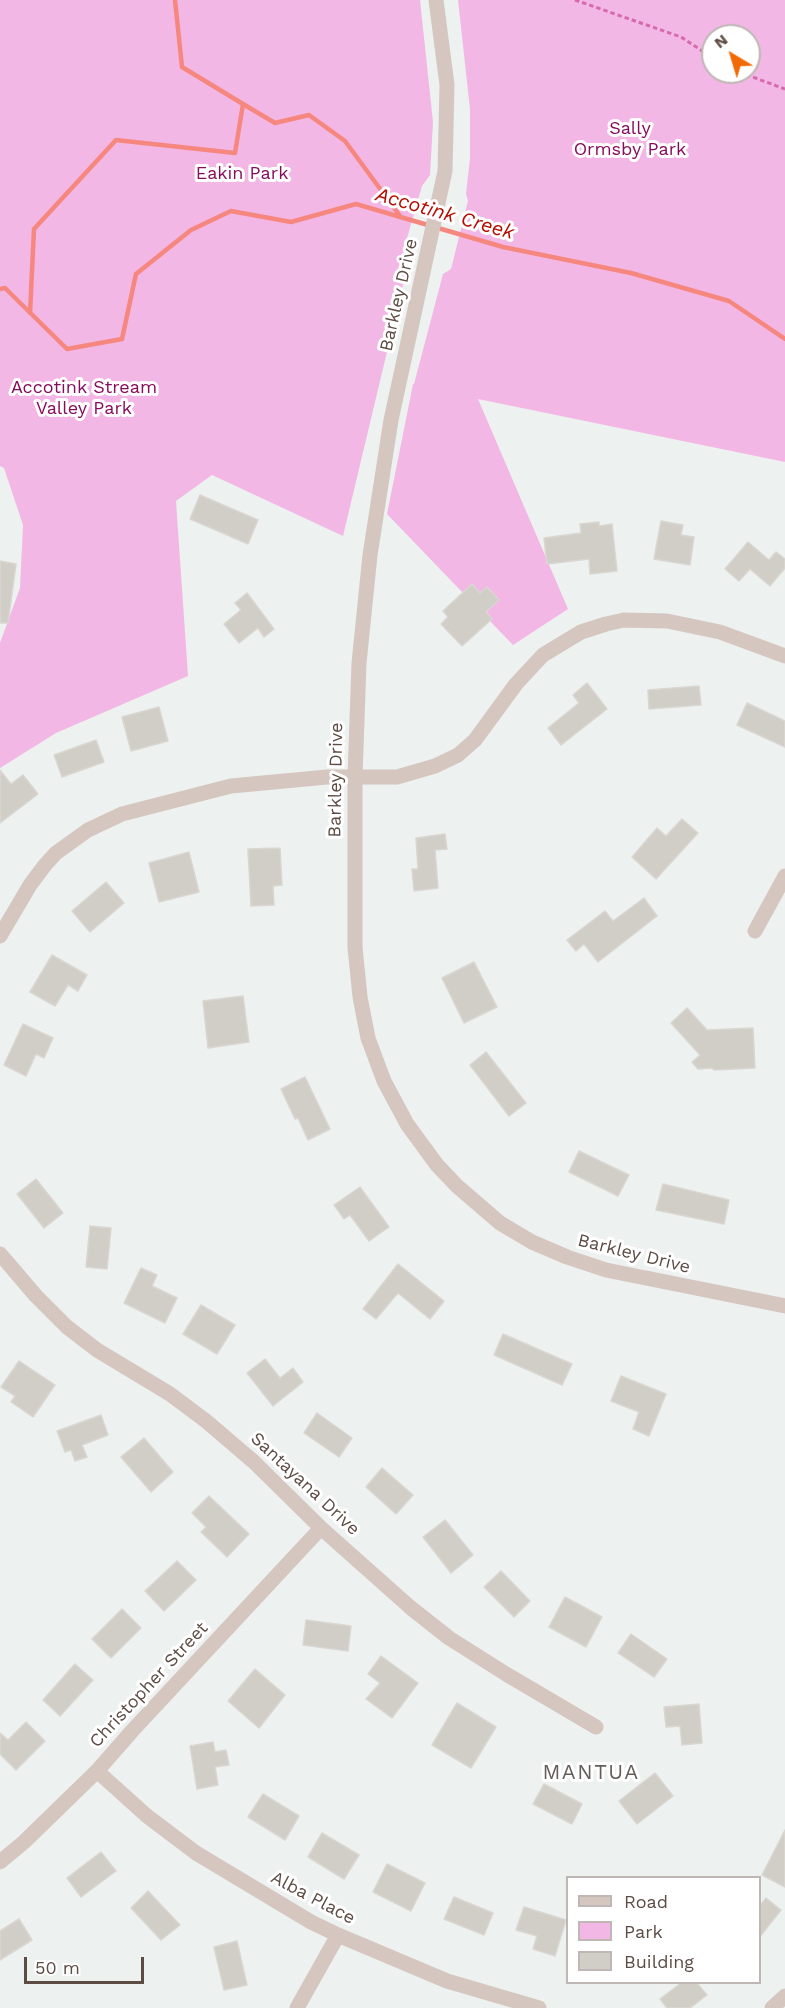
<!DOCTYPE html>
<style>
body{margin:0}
#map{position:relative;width:785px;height:2008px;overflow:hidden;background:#edf1f0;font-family:"Work Sans",sans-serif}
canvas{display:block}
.legend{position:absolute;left:566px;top:1876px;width:195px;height:108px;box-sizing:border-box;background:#fff;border:2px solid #beb7b4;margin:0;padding:8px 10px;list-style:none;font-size:18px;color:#5d4c44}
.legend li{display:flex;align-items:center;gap:12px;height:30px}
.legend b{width:30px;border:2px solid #beb7b4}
.north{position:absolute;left:701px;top:24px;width:60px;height:60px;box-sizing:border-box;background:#fff;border:2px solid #beb7b4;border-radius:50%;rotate:322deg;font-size:16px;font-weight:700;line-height:24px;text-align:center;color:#5d4c44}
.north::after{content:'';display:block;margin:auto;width:21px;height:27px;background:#f26a06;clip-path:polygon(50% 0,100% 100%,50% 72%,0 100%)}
.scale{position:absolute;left:24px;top:1957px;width:120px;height:27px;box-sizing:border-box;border:3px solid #5d4c44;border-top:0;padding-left:8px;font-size:18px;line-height:21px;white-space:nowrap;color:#5d4c44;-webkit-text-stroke:4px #fff;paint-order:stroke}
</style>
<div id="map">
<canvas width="785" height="2008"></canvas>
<ul class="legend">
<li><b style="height:8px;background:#d5c6c0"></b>Road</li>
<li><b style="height:16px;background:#f3b7e5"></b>Park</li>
<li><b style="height:16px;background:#d1cdc7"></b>Building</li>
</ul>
<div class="north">N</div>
<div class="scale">50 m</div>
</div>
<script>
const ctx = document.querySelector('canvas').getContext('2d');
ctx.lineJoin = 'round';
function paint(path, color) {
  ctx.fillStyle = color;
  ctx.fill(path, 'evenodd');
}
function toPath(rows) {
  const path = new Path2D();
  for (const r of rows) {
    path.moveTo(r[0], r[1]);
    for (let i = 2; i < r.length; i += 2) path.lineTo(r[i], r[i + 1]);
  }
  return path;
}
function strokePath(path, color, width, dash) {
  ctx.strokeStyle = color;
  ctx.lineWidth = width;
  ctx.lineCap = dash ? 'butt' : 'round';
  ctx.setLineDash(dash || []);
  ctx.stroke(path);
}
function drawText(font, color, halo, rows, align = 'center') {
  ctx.font = font + ' "Work Sans",sans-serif';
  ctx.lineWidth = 6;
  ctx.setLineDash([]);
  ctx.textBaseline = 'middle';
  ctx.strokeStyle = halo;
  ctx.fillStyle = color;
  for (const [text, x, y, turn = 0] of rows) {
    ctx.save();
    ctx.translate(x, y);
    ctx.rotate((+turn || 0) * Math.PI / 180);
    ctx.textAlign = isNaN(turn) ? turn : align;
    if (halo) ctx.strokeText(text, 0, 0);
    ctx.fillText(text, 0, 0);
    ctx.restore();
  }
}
paint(toPath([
 [0,0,420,0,433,122,430,175,422,186,405,245,411,246,407,268,343,536,212,475,176,501,188,676,56,733,0,768,0,643,20,588,23,525,4,468,0,466],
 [458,0,785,0,785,462,478,399,568,609,513,645,387,514,413,384,414,384,443,274,451,269,468,201,466,194,470,158,470,109],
 [713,36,749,36,749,72,713,72]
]), '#f3b7e5');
strokePath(toPath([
 [243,104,275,123,309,115,345,141,400,216],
 [0,289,5,288,67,349,122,339,136,274,191,230,231,211,291,222,356,204,503,247,631,273,729,301,785,339],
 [30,313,34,229,116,140,235,153,243,104,182,67,175,0]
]), '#f5877f', 4.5);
const building = toPath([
 [200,495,258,520,248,544,190,519,200,495],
 [661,521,683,525,681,535,694,537,690,565,654,559,661,521],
 [599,522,599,526,612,524,617,571,590,574,589,559,547,564,544,538,581,533,580,524,599,522],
 [748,542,769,560,776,552,785,559,785,568,770,586,750,569,739,581,725,569,748,542],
 [0,561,16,564,8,623,0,623,0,561],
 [472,584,480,593,487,587,499,600,486,612,492,619,462,646,441,624,448,617,443,611,472,584],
 [247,593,274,629,264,637,258,628,239,643,224,624,241,610,235,603,247,593],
 [587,683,607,709,561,745,548,728,579,703,573,695,587,683],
 [699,686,701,705,649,709,648,690,699,686],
 [747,703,785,721,785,747,737,725,747,703],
 [159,707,168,741,131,751,122,717,159,707],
 [96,740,104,762,62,777,54,755,96,740],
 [0,770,11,784,23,775,38,794,0,823,0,770],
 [682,819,698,833,656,879,632,857,657,828,666,836,682,819],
 [445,834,447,849,435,850,438,888,414,891,412,869,418,869,416,838,445,834],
 [280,848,282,885,273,886,274,905,251,906,248,849,280,848],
 [189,852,199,892,159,902,149,863,189,852],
 [106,882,124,903,90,932,72,911,106,882],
 [644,898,657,916,598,962,584,944,576,951,567,940,605,911,613,921,644,898],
 [52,955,87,975,78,991,68,985,55,1006,30,992,52,955],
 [474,962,497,1007,464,1023,442,978,474,962],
 [243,996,249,1042,208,1048,203,1001,243,996],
 [687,1008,707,1030,753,1028,755,1068,714,1070,712,1068,698,1069,692,1062,700,1055,671,1023,687,1008],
 [23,1024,53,1038,44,1058,36,1054,26,1076,4,1065,23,1024],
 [486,1052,526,1103,509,1116,470,1065,486,1052],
 [305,1077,330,1129,308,1140,298,1118,295,1119,281,1089,305,1077],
 [579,1151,629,1175,618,1196,569,1172,579,1151],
 [36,1179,63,1213,44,1228,17,1194,36,1179],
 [663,1184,729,1200,724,1224,656,1210,663,1184],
 [360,1187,389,1227,369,1241,350,1215,344,1219,334,1205,360,1187],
 [90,1226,111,1228,107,1269,86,1267,90,1226],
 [398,1264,444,1301,430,1319,398,1293,376,1319,363,1309,398,1264],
 [141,1268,157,1275,152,1286,177,1298,165,1323,124,1303,141,1268],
 [201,1305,235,1325,217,1354,183,1334,201,1305],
 [503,1334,572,1364,562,1385,494,1355,503,1334],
 [265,1359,280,1378,293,1368,303,1382,273,1406,247,1373,265,1359],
 [19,1361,55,1385,33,1417,11,1402,15,1396,1,1387,19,1361],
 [621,1376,666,1394,649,1436,633,1429,639,1412,611,1401,621,1376],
 [317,1413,352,1438,339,1457,304,1433,317,1413],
 [101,1415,108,1435,82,1445,87,1457,75,1461,71,1450,65,1452,57,1431,101,1415],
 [144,1438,173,1472,151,1492,121,1457,144,1438],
 [382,1468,413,1495,396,1514,366,1487,382,1468],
 [209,1496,249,1534,227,1557,201,1532,206,1527,192,1513,209,1496],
 [445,1520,473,1555,451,1573,423,1537,445,1520],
 [177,1561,196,1580,164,1611,145,1591,177,1561],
 [501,1571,530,1601,514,1617,484,1587,501,1571],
 [565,1597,602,1617,586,1647,549,1627,565,1597],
 [122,1609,141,1628,111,1658,92,1639,122,1609],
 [306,1620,351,1626,348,1651,303,1645,306,1620],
 [631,1634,667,1659,654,1677,618,1653,631,1634],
 [381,1656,418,1683,392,1718,366,1699,380,1683,368,1674,381,1656],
 [75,1664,93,1680,60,1716,43,1700,75,1664],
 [255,1669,285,1695,259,1728,228,1701,255,1669],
 [457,1703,496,1727,471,1768,432,1745,457,1703],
 [699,1704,702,1743,682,1745,680,1726,666,1727,664,1707,699,1704],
 [26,1722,45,1741,16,1770,0,1754,0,1733,8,1740,26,1722],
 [213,1742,215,1752,226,1750,229,1765,215,1767,218,1785,197,1789,190,1746,213,1742],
 [655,1773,673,1796,637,1824,619,1801,655,1773],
 [544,1784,582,1804,572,1824,533,1804,544,1784],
 [263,1794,299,1816,285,1840,248,1817,263,1794],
 [785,1830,785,1887,762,1875,785,1830],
 [322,1833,359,1855,344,1879,308,1857,322,1833],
 [101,1852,116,1871,81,1897,67,1878,101,1852],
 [387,1864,425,1883,411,1911,373,1892,387,1864],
 [148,1891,180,1925,161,1940,131,1908,148,1891],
 [454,1897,493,1913,484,1935,444,1919,454,1897],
 [766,1898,781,1910,759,1938,759,1907,766,1898],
 [524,1907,566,1920,555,1956,533,1949,537,1936,516,1930,524,1907],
 [19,1919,32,1940,0,1960,0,1931,19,1919],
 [237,1941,247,1985,224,1990,214,1947,237,1941],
 [681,1983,697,1983,707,1995,690,2008,667,2008,660,1999,681,1983]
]);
paint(building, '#d1cdc7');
strokePath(building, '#dad6d1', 1.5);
strokePath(toPath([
 [575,0,681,37,713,58],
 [739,72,785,89]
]), '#d56bae', 3, [4.5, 3]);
strokePath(toPath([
 [436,0,447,85,445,171,391,420,370,555,359,663,355,777,355,947,360,997,368,1038,384,1081,407,1124,437,1165,457,1186,500,1223,532,1242,567,1257,606,1270,785,1306],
 [755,931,785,876],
 [0,936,30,885,45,865,56,853,88,830,122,814,231,786,327,777,397,777,435,766,458,755,475,740,516,684,543,655,581,632,606,624,624,620,667,621,720,632,785,656],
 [0,1254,36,1296,67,1327,97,1350,170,1394,206,1421,254,1462,321,1528,411,1608,449,1638,506,1674,596,1727],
 [97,1771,147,1816,196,1853,311,1922,338,1935,447,1981,539,2008],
 [0,1862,24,1842,97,1771,132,1731,321,1528],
 [297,2008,338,1935],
 [772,2008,785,1996]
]), '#d5c6c0', 15);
drawText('18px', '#860d5b', '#fff', [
 ["Sally",630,129],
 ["Ormsby Park",630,150],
 ["Eakin Park",242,174],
 ["Accotink Stream",84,388],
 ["Valley Park",84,409]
]);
drawText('18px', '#5d4c44', '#fff', [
 ["Barkley Drive",399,295,-77],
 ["Barkley Drive",336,780,-89],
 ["Barkley Drive",634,1254,14],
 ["Santayana Drive",305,1484,43],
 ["Christopher Street",149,1685,-47],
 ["Alba Place",313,1898,28]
]);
drawText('italic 20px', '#b40c00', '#fff', [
 ["Accotink Creek",445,214,16]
]);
ctx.letterSpacing = '1.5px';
drawText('21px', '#645e5a', '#fff', [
 ["MANTUA",591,1773]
]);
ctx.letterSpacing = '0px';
</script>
